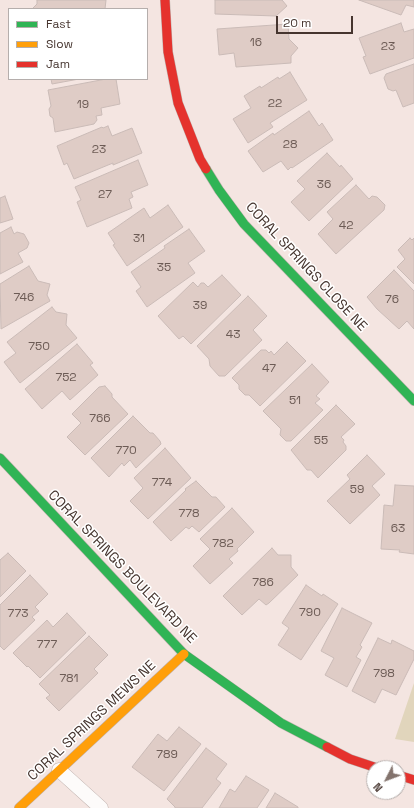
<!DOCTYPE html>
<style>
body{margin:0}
#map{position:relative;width:414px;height:808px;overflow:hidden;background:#f4e5e1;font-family:"Space Grotesk",sans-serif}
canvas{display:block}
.legend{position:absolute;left:8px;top:8px;width:140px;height:72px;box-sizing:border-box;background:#fff;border:1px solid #b5aeac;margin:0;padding:5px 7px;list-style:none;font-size:12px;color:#46352f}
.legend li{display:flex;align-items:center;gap:8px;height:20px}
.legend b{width:20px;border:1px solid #b5aeac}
.north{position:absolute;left:366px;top:760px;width:40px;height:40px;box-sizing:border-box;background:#fff;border:1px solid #b5aeac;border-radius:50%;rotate:228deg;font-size:11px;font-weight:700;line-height:16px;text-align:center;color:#46352f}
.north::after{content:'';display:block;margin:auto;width:14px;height:18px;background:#83736d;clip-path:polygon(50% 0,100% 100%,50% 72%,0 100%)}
.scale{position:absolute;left:276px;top:16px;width:77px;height:18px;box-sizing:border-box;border:2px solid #46352f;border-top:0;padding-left:5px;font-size:12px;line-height:14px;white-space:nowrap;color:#46352f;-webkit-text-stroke:3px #fff;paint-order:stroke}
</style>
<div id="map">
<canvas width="414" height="808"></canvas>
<ul class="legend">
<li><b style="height:5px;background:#30b455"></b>Fast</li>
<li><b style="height:5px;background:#ff9f0a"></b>Slow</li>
<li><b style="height:5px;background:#e5322d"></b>Jam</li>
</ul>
<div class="north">N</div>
<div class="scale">20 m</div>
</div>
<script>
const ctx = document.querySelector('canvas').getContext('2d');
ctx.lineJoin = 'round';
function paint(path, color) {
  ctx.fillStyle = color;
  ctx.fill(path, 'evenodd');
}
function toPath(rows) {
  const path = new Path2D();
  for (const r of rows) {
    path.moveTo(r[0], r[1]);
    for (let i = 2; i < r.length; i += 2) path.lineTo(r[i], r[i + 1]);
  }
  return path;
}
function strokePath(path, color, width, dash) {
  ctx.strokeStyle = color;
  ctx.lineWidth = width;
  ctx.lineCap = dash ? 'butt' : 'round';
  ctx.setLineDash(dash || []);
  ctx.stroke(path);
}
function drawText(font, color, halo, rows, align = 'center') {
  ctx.font = font + ' "Space Grotesk",sans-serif';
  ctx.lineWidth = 3;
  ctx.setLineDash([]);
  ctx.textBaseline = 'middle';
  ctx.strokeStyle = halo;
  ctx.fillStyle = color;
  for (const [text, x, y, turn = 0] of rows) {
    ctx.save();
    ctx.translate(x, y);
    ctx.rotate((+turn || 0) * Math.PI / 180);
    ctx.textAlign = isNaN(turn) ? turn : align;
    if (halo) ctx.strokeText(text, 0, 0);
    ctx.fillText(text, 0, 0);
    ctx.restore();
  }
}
paint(toPath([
 [414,683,414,742,395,739]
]), '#e1d5bc');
const building = toPath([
 [37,0,106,0,105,9,32,9,37,4,37,0],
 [215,0,282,0,287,6,276,16,215,14,215,0],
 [359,0,414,0,414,7,406,5,401,15,359,0],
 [401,23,404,32,414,29,414,58,370,74,363,57,366,56,359,38,401,23],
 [288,24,289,39,298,48,291,56,291,63,236,67,234,53,219,55,217,29,288,24],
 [414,64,414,103,403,107,396,90,393,91,388,89,384,78,386,74,414,64],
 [290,72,307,100,270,123,273,127,248,143,233,119,251,108,244,96,260,86,261,88,278,77,279,79,290,72],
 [51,79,79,79,52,84,51,79],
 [106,79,116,79,120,104,101,108,102,115,96,116,97,120,94,124,55,132,53,118,50,116,49,109,51,106,48,90,106,79],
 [309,111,319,126,322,123,333,140,292,168,291,167,288,170,281,161,263,172,248,151,273,133,274,135,309,111],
 [108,126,112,136,132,128,142,153,113,165,113,163,74,179,67,163,64,165,57,146,102,127,103,128,108,126],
 [327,153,340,167,341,165,353,179,309,221,291,202,305,189,297,181,327,153],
 [138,160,148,185,131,192,133,197,129,199,132,208,87,227,77,202,81,200,75,187,138,160],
 [356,185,369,199,372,196,377,197,385,205,384,210,336,254,318,234,333,219,327,212,356,185],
 [5,196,13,219,0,223,0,198,5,196],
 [168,205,183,227,127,266,113,245,115,244,108,233,144,208,150,218,168,205],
 [11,227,14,234,17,232,24,234,29,243,27,248,18,253,23,262,0,274,0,233,11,227],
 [189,229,205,251,188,263,195,273,147,307,136,291,141,287,131,272,165,248,164,246,189,229],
 [410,238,412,240,414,238,414,284,397,267,405,259,398,250,410,238],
 [29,266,38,281,50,284,47,295,50,301,1,329,0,284,29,266],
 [394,270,414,291,414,329,407,321,399,329,377,309,367,297,394,270],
 [222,275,241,295,191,344,183,336,179,339,158,316,193,282,198,287,201,283,204,283,208,287,222,275],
 [248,296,267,316,253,330,262,340,225,376,219,376,210,366,209,359,197,346,248,296],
 [52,307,56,312,67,314,66,325,77,338,20,383,4,362,16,353,7,342,52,307],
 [287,342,306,361,260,406,249,395,245,395,239,389,239,385,232,378,261,350,266,350,269,353,271,351,274,355,287,342],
 [77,344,93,363,90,365,98,375,70,400,62,391,42,409,25,389,77,344],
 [312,364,329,382,316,396,320,399,315,403,323,410,291,441,286,441,280,435,281,429,263,411,312,364],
 [105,386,112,394,112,397,128,414,85,455,67,437,81,423,72,414,99,387,105,386],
 [336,405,355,424,341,437,344,440,343,442,346,446,346,450,318,478,311,470,307,470,291,450,336,405],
 [133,416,150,433,153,433,160,441,161,444,136,468,130,460,124,466,122,463,109,477,91,458,133,416],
 [165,448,191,478,148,519,130,501,143,488,134,478,165,448],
 [367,455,385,474,372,486,380,495,350,524,327,501,350,479,347,475,367,455],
 [196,481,212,497,216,497,225,507,199,532,192,526,189,529,186,527,171,541,153,522,186,490,185,489,196,481],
 [395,485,414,486,414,554,399,552,400,550,381,549,384,505,393,506,395,485],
 [232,508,254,532,237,549,238,551,229,559,233,563,210,584,193,566,210,549,200,539,232,508],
 [272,548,278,555,291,555,291,567,298,575,269,603,266,605,259,599,242,615,223,596,272,548],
 [8,553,26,571,0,597,0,560,8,553],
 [30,575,48,594,35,607,39,611,32,617,35,620,4,650,0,646,0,605,30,575],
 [306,585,322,596,323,594,338,604,301,660,278,645,289,628,282,623,306,585],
 [342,608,372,623,360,645,362,647,356,657,361,660,347,687,325,675,334,658,321,651,342,608],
 [67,613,86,633,40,678,28,666,27,667,13,653,47,620,53,627,67,613],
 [89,636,108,655,94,669,98,673,59,711,46,698,50,695,39,684,89,636],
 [378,638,391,644,392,640,414,651,414,659,396,695,382,689,375,703,352,691,378,638],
 [179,727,201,744,164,791,132,767,158,734,167,741,179,727],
 [206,748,227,764,216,779,221,783,202,808,175,808,175,807,167,799,206,748],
 [246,776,269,790,257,808,219,808,230,789,235,792,246,776],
 [275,793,298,807,298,808,266,808,275,793]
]);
paint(building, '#dfccc6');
strokePath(building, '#cabbb7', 1);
const lane = toPath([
 [59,770,101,808]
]);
const fast = toPath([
 [206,169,219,190,244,224,414,401],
 [0,458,184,654,281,723,327,747]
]);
const slow = toPath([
 [19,808,184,654]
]);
const jam = toPath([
 [165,0,168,52,178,103,200,159,206,169],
 [327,747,350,759,377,768],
 [398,775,414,780]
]);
strokePath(lane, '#beb0ac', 15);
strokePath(fast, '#beb0ac', 10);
strokePath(slow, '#beb0ac', 10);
strokePath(jam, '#beb0ac', 10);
strokePath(lane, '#fdfbfa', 14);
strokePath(fast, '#30b455', 9);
strokePath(slow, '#ff9f0a', 9);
strokePath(jam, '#e5322d', 9);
drawText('12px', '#6c5b55', null, [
 ["16",256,43],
 ["23",388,47],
 ["22",275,104],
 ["19",83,105],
 ["28",290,145],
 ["23",99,150],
 ["36",324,185],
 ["27",105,195],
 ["42",346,226],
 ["31",139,239],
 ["35",164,268],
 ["746",24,298],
 ["76",392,300],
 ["39",200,306],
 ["43",233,335],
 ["750",39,347],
 ["47",269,369],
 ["752",66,378],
 ["51",295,401],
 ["766",100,419],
 ["55",321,441],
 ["770",126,451],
 ["774",162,483],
 ["59",357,490],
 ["778",189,514],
 ["63",398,529],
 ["782",223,544],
 ["786",263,583],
 ["790",310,613],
 ["773",18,614],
 ["777",47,645],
 ["798",384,674],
 ["781",69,679],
 ["789",167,755]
]);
drawText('14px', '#46352f', '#fff', [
 ["CORAL SPRINGS CLOSE NE",306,267,47],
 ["CORAL SPRINGS BOULEVARD NE",122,567,46],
 ["CORAL SPRINGS MEWS NE",92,721,-43]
]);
</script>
